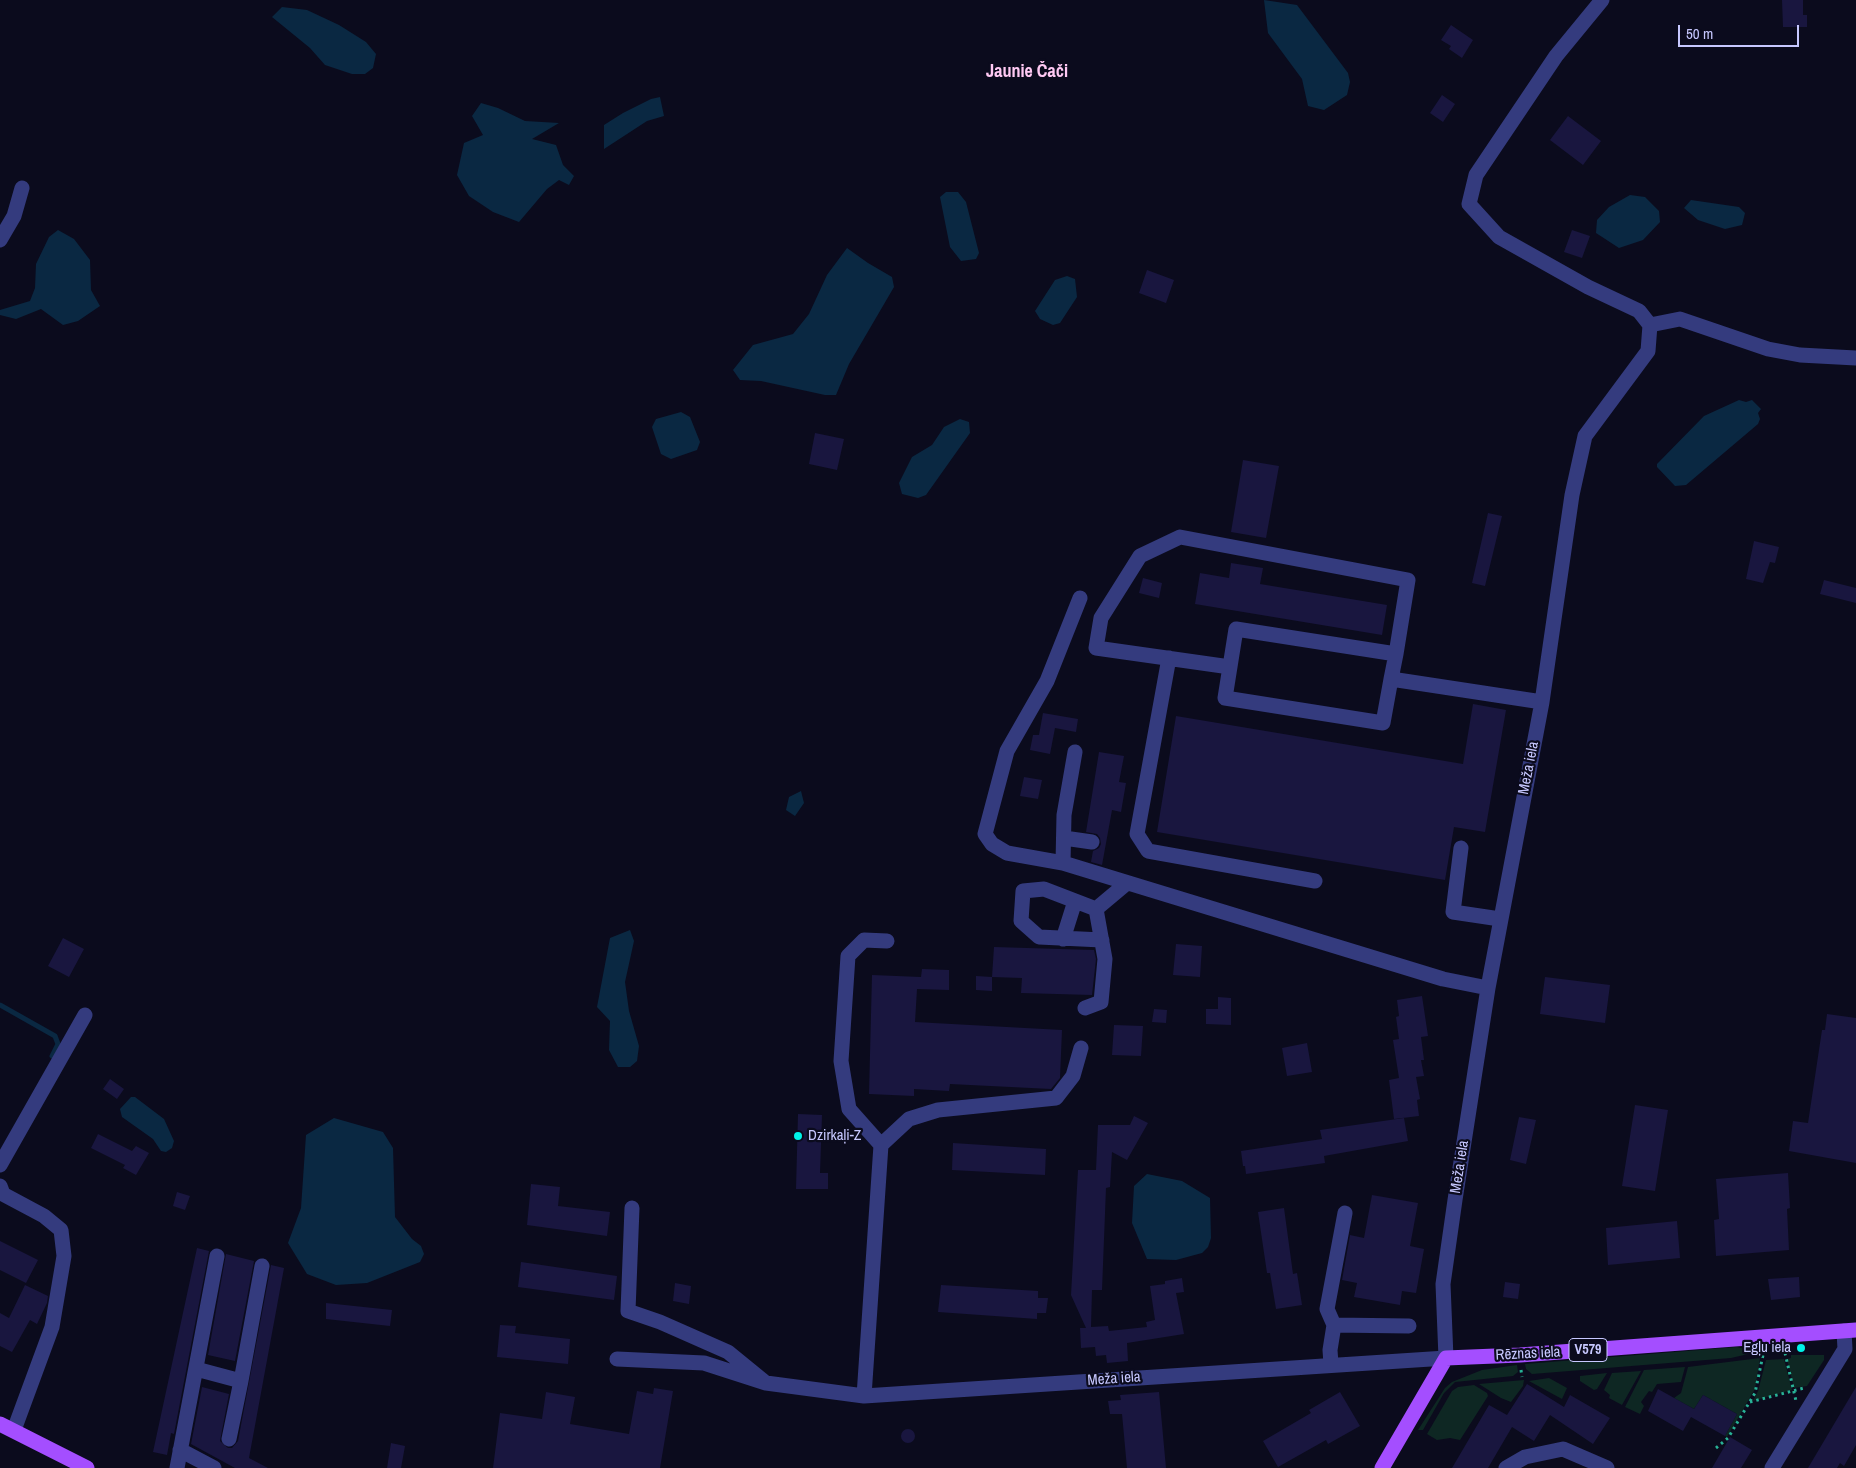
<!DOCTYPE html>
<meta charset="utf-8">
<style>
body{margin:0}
#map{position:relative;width:1856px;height:1468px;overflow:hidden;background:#0b0b1d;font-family:"Archivo Narrow",sans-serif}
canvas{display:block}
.scale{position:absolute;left:1678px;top:25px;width:121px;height:22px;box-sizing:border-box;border:2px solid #c7c8ff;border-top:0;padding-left:6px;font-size:15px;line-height:18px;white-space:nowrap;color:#c7c8ff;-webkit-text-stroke:4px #0b0b1d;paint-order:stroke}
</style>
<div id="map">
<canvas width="1856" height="1468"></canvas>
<div class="scale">50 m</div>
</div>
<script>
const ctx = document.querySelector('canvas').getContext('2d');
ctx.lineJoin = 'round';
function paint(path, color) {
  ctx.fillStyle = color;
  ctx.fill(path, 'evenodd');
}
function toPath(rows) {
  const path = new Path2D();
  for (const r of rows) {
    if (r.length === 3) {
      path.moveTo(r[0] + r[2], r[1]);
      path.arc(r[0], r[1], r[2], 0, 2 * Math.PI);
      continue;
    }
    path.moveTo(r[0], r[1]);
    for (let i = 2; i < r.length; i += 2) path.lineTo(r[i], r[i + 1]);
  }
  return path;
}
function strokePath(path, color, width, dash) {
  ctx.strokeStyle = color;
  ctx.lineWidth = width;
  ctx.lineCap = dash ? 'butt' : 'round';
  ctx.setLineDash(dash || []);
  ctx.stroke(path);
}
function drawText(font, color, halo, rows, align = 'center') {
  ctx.font = font + ' "Archivo Narrow",sans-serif';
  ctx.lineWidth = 4.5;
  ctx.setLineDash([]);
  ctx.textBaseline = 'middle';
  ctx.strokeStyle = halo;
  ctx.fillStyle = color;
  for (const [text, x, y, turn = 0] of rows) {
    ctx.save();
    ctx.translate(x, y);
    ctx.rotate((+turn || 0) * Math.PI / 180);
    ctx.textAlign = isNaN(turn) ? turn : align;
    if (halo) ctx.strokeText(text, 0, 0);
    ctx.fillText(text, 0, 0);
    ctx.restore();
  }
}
paint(toPath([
 [1737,1347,1757,1352,1731,1358,1532,1374,1526,1369,1525,1364],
 [1791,1355,1824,1355,1824,1360,1807,1386,1794,1388,1787,1359,1791,1358],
 [1760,1358,1755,1389,1727,1437,1725,1436,1737,1414,1703,1395,1694,1409,1674,1398,1681,1393,1688,1367],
 [1784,1359,1792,1390,1753,1401,1758,1391,1766,1360],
 [1517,1365,1518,1372,1513,1376,1455,1382,1444,1393,1423,1430,1418,1430,1445,1388,1452,1382,1482,1370],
 [1685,1367,1681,1382,1657,1384,1652,1392,1649,1391,1641,1402,1644,1406,1640,1414,1625,1407,1644,1370],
 [1641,1371,1622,1405,1609,1398,1610,1395,1604,1390,1612,1373],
 [1607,1373,1597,1389,1594,1390,1580,1381,1580,1376],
 [1549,1378,1567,1388,1562,1399,1529,1381],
 [1524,1380,1523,1386,1511,1402,1501,1398,1479,1384],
 [1474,1385,1487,1393,1488,1396,1460,1440,1450,1438,1437,1440,1427,1434,1452,1391,1458,1387]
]), '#0e2723');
paint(toPath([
 [1264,0,1297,5,1348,73,1350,82,1347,95,1324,110,1308,106,1302,79,1268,33],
 [282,7,307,10,339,25,366,42,376,54,373,68,365,74,352,74,325,65,310,48,272,17],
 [660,97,664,116,647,121,604,149,604,125,623,113,651,99],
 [481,103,498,108,525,121,559,123,532,139,556,145,563,165,574,176,569,185,559,180,547,189,519,222,493,212,469,196,457,175,464,143,483,135,472,116],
 [946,192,958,192,966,202,979,253,976,259,961,261,950,247,940,197],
 [1630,195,1645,197,1659,211,1660,222,1643,240,1619,248,1596,233,1597,220,1609,207],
 [1691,200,1739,207,1745,213,1742,225,1725,229,1698,220,1684,208],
 [58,230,74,239,90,260,91,290,100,306,78,321,63,325,41,309,16,319,0,315,0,310,30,301,35,288,36,264,49,237],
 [847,248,868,263,892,277,894,287,849,364,836,395,825,395,761,381,740,380,733,370,753,345,793,334,809,314,827,275],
 [1067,276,1075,279,1077,297,1060,323,1053,325,1040,319,1035,311,1055,280],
 [1739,400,1746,402,1752,400,1761,409,1758,413,1760,419,1758,424,1686,485,1675,486,1657,467,1657,464,1704,416],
 [681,412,690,417,700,442,697,450,671,459,661,454,652,427,656,419],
 [960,419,969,422,970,433,926,495,918,498,902,494,899,483,912,457,932,445,944,427],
 [801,791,804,803,795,816,786,810,789,797],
 [630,930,634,941,625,982,629,1011,639,1046,637,1061,630,1067,618,1067,609,1050,610,1021,597,1007,610,938],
 [131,1097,135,1097,164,1119,174,1141,172,1148,166,1152,161,1151,153,1139,122,1117,120,1109],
 [334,1118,383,1132,393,1148,395,1217,412,1239,421,1246,424,1254,420,1262,367,1283,336,1285,307,1274,288,1243,301,1208,306,1135],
 [1147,1174,1182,1181,1210,1198,1211,1238,1208,1247,1202,1253,1176,1260,1147,1259,1132,1223,1134,1186]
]), '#0a2842');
strokePath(toPath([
 [0,1005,55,1036,58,1044,52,1056]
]), '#0a2842', 5);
paint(toPath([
 [1782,0,1803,0,1803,15,1807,15,1807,27,1783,27],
 [1451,25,1473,40,1462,58,1449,49,1451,46,1441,40],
 [1442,95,1455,104,1443,122,1430,113],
 [1568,116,1601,141,1583,165,1550,140],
 [1572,230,1590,236,1582,258,1564,252],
 [1147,270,1174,280,1166,303,1139,293],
 [815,433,844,439,837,470,809,464],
 [1243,460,1279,466,1266,538,1231,532],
 [1488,513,1502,516,1485,586,1472,583],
 [1754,541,1779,547,1775,563,1770,562,1763,583,1746,579],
 [1231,563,1263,568,1260,584,1387,605,1382,635,1195,604,1200,573,1229,578],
 [1143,578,1162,583,1159,598,1139,593],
 [1824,580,1856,588,1856,603,1820,594],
 [1473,704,1506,710,1485,832,1454,827,1445,880,1157,832,1176,716,1463,764],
 [1043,713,1078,719,1076,732,1055,728,1050,754,1030,750,1033,735,1039,735],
 [1099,752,1124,756,1119,782,1126,783,1121,812,1112,810,1102,865,1091,862,1093,851,1099,848,1101,844,1100,838,1097,834,1086,832],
 [1024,777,1042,780,1038,799,1020,796],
 [63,938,84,949,69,977,48,966],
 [1176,944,1202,946,1200,977,1173,975],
 [994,947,1094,950,1096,959,1092,995,1021,993,1022,978,992,977],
 [922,969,949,970,949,990,917,989,915,1022,1062,1030,1060,1078,1051,1089,950,1084,949,1091,914,1089,914,1096,869,1094,872,975,921,977],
 [976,976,992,977,992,991,976,990],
 [1545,977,1610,985,1605,1023,1540,1014],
 [1422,996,1428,1036,1421,1037,1424,1060,1421,1060,1424,1076,1416,1077,1420,1099,1417,1100,1419,1116,1394,1119,1389,1080,1399,1078,1393,1040,1399,1039,1396,1017,1399,1016,1397,1000],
 [1218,997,1231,998,1231,1025,1206,1024,1206,1009,1218,1009],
 [1154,1009,1167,1010,1166,1023,1152,1022],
 [1827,1014,1856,1018,1856,1163,1789,1151,1793,1121,1808,1123,1822,1030,1825,1030],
 [1114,1025,1143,1026,1141,1056,1112,1055],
 [1307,1043,1312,1072,1287,1076,1282,1048],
 [110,1079,124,1089,117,1099,103,1089],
 [1635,1105,1668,1110,1655,1191,1622,1186],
 [798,1114,822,1115,820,1173,828,1173,828,1189,796,1189],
 [1134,1116,1148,1123,1127,1160,1112,1152,1110,1187,1106,1188,1102,1290,1092,1290,1091,1327,1108,1326,1109,1331,1147,1327,1146,1322,1155,1320,1150,1286,1165,1284,1165,1281,1182,1278,1184,1292,1176,1293,1184,1334,1127,1343,1128,1361,1107,1363,1106,1355,1096,1356,1095,1347,1081,1348,1080,1328,1086,1328,1071,1295,1078,1170,1096,1170,1098,1125,1130,1125],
 [1519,1117,1536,1120,1526,1164,1510,1160],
 [1404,1118,1408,1141,1324,1156,1325,1163,1246,1174,1245,1166,1243,1166,1241,1151,1322,1139,1320,1130],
 [98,1134,132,1151,136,1146,149,1153,136,1175,123,1168,125,1165,91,1148],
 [953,1143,1046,1149,1045,1175,952,1170],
 [1788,1173,1790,1208,1787,1209,1789,1250,1716,1256,1714,1220,1719,1219,1716,1179],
 [531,1184,560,1187,558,1206,610,1212,607,1236,527,1225],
 [177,1192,190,1196,185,1210,173,1206],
 [1372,1195,1418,1203,1410,1246,1424,1249,1416,1293,1402,1291,1400,1305,1354,1297,1357,1283,1342,1280,1350,1235,1364,1238],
 [1284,1208,1293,1274,1297,1273,1302,1305,1276,1309,1270,1273,1267,1273,1258,1212],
 [1677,1221,1680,1258,1608,1265,1606,1228],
 [0,1241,38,1260,26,1283,0,1270],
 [197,1248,209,1251,174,1434,171,1433,167,1455,153,1452],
 [226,1254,254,1261,235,1361,208,1355],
 [521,1262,617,1276,614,1300,518,1287],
 [271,1265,284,1268,249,1458,268,1468,235,1468,191,1444,202,1387,229,1394,220,1441,228,1448,232,1448,238,1441],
 [1799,1277,1800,1297,1771,1300,1768,1279],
 [1505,1282,1520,1284,1518,1299,1503,1297],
 [675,1283,691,1286,689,1304,673,1301],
 [25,1285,48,1296,47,1303,37,1324,30,1320,12,1352,0,1346,0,1313,9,1318],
 [941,1285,1038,1291,1038,1298,1048,1298,1046,1313,1037,1313,1037,1319,938,1312],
 [326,1303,392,1310,390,1326,326,1319],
 [500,1325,516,1326,515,1333,570,1339,568,1364,497,1357],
 [1527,1384,1564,1407,1570,1395,1610,1418,1593,1444,1550,1415,1534,1441,1512,1427,1488,1468,1452,1468,1489,1405,1507,1415],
 [1856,1387,1856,1445,1844,1466,1840,1463,1837,1468,1808,1468],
 [654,1388,673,1391,660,1468,493,1468,500,1413,542,1419,546,1392,575,1397,570,1424,629,1434,637,1391,653,1394],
 [1658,1389,1694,1409,1703,1395,1737,1414,1725,1436,1691,1417,1683,1431,1648,1411],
 [1159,1392,1166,1468,1127,1468,1122,1414,1110,1414,1108,1401,1121,1400,1120,1395],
 [1340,1392,1360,1426,1328,1444,1326,1440,1278,1467,1263,1441,1311,1413,1309,1410],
 [908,1436,7],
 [1730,1437,1752,1450,1741,1468,1712,1468],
 [391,1443,405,1446,401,1468,387,1468]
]), '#19163f');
strokePath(toPath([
 [1785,1353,1796,1401],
 [1521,1370,1522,1377],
 [1750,1402,1804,1388],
 [1716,1448,1728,1438,1755,1393,1763,1355]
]), '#28b296', 3, [2.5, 4]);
strokePath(toPath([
 [1602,0,1556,56,1476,175,1469,204,1499,237,1588,287,1639,311,1650,325],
 [0,240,14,216,22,188],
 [1650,325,1680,319,1768,349,1800,355,1856,358],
 [1080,598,1047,681,1007,751,985,834,992,844,1007,853,1063,863,1443,979,1488,988],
 [1169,658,1137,834,1148,851,1315,881],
 [1230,667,1096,648,1101,618,1140,556,1180,537,1408,580,1396,654],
 [1391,679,1396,654,1236,629,1225,698,1383,723,1391,679,1542,702],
 [1064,838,1092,842],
 [1461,848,1453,912,1500,919],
 [1063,863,1064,815,1075,752],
 [1096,909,1044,889,1023,891,1021,921,1039,937,1102,940],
 [1063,939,1075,901],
 [1085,1008,1101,1002,1105,959,1096,909,1127,883],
 [881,1145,909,1119,938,1110,1056,1098,1073,1076,1081,1048],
 [0,1165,85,1015],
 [0,1186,3,1194,44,1216,61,1230,64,1256,52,1327,14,1430],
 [1334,1325,1327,1309,1345,1213],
 [617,1359,704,1363,766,1383,728,1352,660,1322,628,1311,632,1208],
 [1331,1364,1330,1350,1334,1325,1409,1326],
 [196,1369,241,1381,262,1266],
 [766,1383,864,1396,1446,1358,1443,1284,1455,1200,1488,988,1542,702,1572,495,1585,436,1648,351,1650,325],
 [864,1396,881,1145,849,1109,841,1061,848,956,864,940,887,941],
 [229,1439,241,1381],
 [180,1450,214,1468],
 [177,1468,217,1256],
 [1506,1468,1525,1457,1563,1449,1607,1468],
 [1772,1468,1845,1349,1844,1331]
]), '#343b7e', 15);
strokePath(toPath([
 [0,1424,87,1468],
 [1382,1468,1446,1358,1520,1355,1856,1330]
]), '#a44eff', 15);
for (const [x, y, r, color] of [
 [798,1136,5,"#00f2e8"],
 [1801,1348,5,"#00f2e8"]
]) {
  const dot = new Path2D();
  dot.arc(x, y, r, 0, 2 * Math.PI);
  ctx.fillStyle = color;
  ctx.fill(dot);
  strokePath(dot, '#0b0b1d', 2);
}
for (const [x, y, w] of [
 [1588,1350,38]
]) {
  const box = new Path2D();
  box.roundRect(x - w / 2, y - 11.5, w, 23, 4);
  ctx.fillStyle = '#0b0b1d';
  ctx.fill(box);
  strokePath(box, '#c7c8ff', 1);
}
drawText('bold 14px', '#c7c8ff', null, [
 ["V579",1588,1350]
]);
drawText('15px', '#c7c8ff', '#0b0b1d', [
 ["Meža iela",1529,768,-79],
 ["Meža iela",1460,1167,-81],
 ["Rēznas iela",1528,1354,-3],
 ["Meža iela",1114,1379,-4]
]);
drawText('15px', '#c7c8ff', '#0b0b1d', [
 ["Dzirkaļi-Z",808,1136],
 ["Egļu iela",1791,1348,"right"]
], 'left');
drawText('bold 18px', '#ffc9f3', '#0b0b1d', [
 ["Jaunie Čači",1027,72]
]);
</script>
